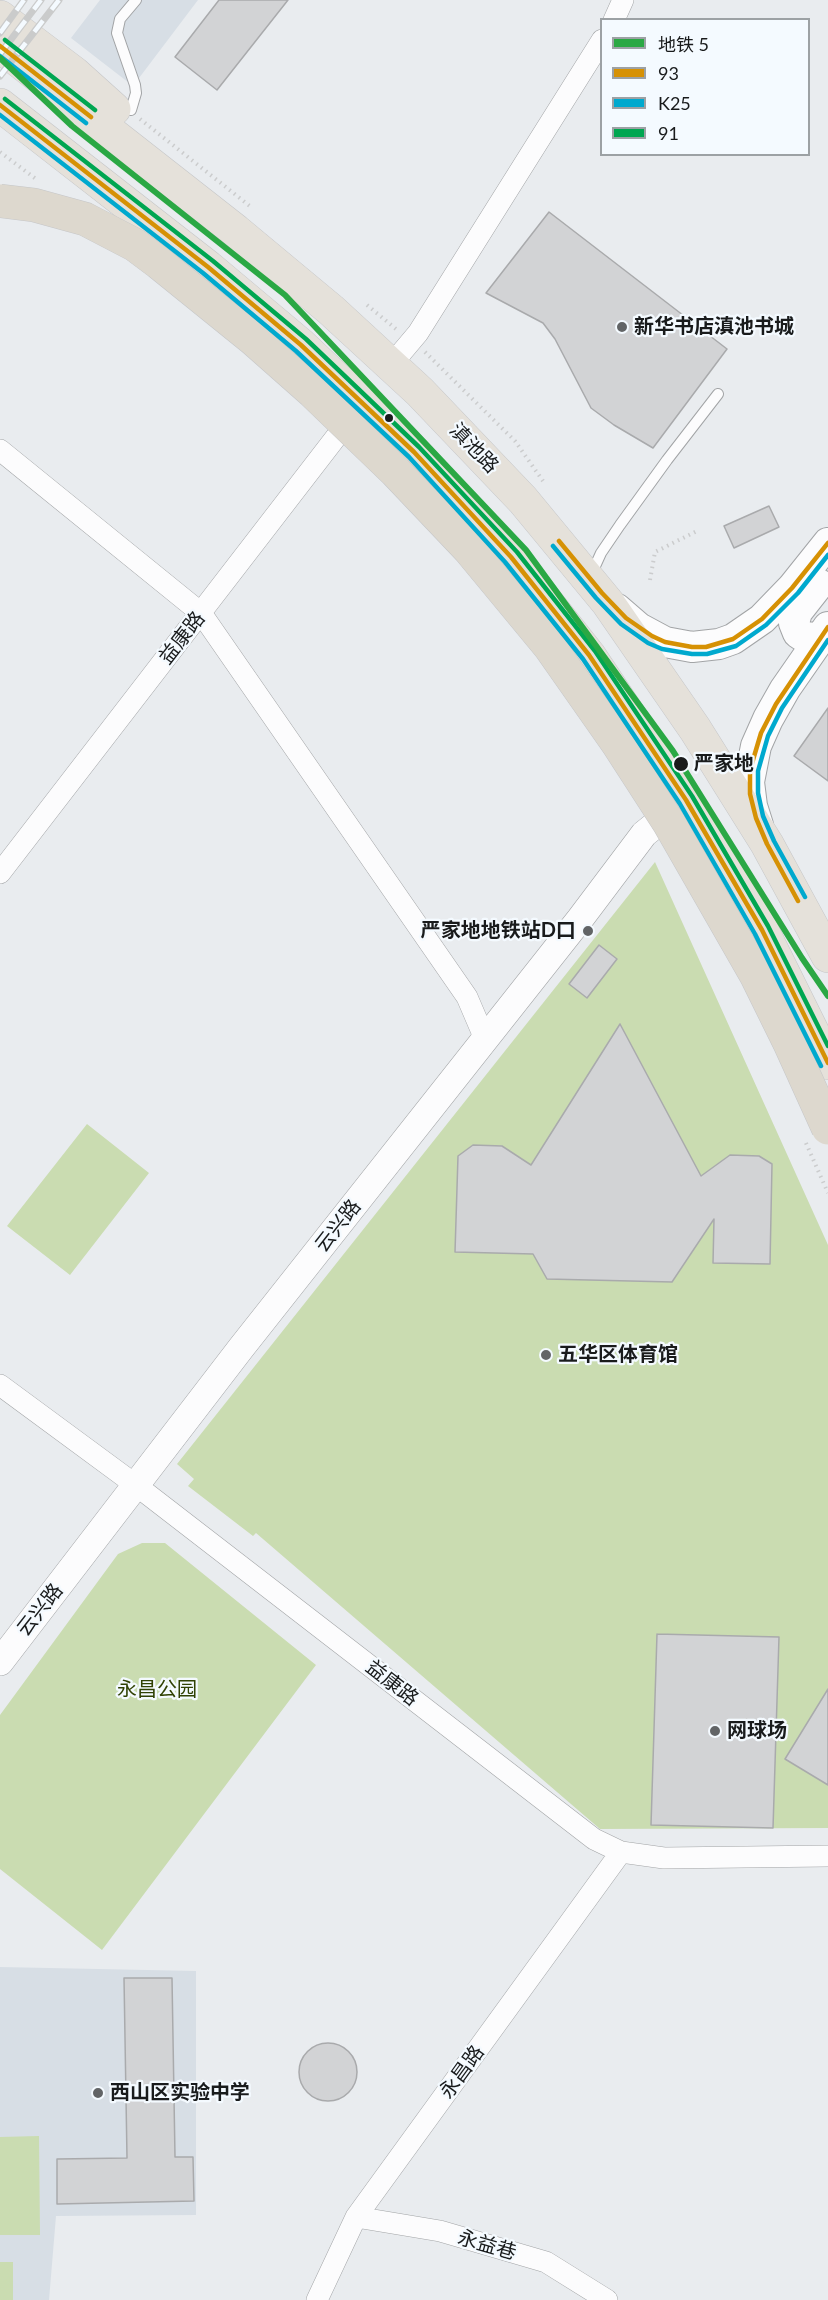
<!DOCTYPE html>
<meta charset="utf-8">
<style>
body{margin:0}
#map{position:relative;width:828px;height:2300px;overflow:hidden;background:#e9ecef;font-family:Lato,"Noto Sans SC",sans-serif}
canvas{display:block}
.legend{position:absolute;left:600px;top:18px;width:210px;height:138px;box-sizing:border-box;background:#f4faff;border:2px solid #9ca1a4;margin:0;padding:8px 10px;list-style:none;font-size:18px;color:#191b1c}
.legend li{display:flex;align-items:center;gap:12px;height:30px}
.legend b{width:30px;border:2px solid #9ca1a4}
</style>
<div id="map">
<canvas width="828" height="2300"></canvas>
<ul class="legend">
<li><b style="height:8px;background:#2aa844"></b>地铁 5</li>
<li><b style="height:8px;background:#d69104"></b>93</li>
<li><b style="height:8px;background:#00a9ce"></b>K25</li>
<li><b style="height:8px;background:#00a651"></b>91</li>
</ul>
</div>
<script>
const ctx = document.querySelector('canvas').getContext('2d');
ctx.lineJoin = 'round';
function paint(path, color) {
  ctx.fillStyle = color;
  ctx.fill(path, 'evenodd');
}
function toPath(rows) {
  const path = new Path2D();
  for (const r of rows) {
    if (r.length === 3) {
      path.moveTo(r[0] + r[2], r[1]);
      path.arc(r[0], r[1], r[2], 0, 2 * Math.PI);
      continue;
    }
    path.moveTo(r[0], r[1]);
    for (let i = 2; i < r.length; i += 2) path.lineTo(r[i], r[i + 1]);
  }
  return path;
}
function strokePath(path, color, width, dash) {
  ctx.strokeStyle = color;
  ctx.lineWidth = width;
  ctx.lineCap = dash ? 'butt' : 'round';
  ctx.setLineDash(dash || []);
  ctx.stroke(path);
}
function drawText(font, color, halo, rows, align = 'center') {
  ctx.font = font + ' Lato,"Noto Sans SC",sans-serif';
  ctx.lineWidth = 4.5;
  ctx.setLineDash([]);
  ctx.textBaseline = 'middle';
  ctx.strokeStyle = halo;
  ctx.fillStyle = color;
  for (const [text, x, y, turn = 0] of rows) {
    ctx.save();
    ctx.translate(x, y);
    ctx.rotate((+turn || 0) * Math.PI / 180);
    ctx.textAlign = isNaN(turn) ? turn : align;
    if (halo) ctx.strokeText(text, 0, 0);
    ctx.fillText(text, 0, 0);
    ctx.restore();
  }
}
paint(toPath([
 [100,0,198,0,133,86,71,38],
 [0,1967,196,1971,196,2215,56,2216,49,2300,0,2300]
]), '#d7dee5');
paint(toPath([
 [655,862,828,1245,828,1828,600,1829,256,1533,253,1536,188,1486,194,1479,177,1464],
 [87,1124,149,1173,70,1275,7,1226],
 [142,1543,165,1543,316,1665,102,1950,0,1869,0,1715,118,1554],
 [39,2136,40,2235,0,2235,0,2137],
 [0,2262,13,2262,13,2300,0,2300]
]), '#cadcb1');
const building = toPath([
 [219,0,288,0,217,90,175,57,219,0],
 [549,212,727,349,653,448,614,425,591,408,555,339,543,323,486,293,549,212],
 [769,506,779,527,734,548,724,526,769,506],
 [828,708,828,781,794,756,828,708],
 [599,945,617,959,587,998,569,984,599,945],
 [620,1024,701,1176,730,1155,759,1156,772,1164,770,1264,713,1263,714,1219,672,1282,547,1279,533,1254,455,1252,458,1156,473,1145,502,1146,531,1165,620,1024],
 [657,1634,779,1637,773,1828,651,1825,657,1634],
 [828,1689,828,1785,785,1759,828,1689],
 [124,1978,172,1978,175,2157,193,2157,194,2201,57,2204,57,2159,127,2158,124,1978],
 [328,2072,29]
]);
paint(building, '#d2d3d5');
strokePath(building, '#a9aaac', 1.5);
const service = toPath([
 [131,110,136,93,135,85,117,33,120,19,136,0],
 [591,575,601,553,620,525,667,460,718,394]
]);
const minor = toPath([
 [614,20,623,0],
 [391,365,418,333,602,40],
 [0,450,201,613,467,997,485,1039],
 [0,873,353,415],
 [0,1385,137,1486,594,1839,621,1852,664,1858,828,1856],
 [356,2217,440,2231,546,2262,607,2300],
 [317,2300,356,2217,621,1852]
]);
const tertiary = toPath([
 [0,1662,241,1348,580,919,644,834,681,804]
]);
const secondary = toPath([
 [819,584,797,612,794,623,798,633,804,637,816,638,822,635],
 [617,609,639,628,665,642,692,647,719,644,733,639,762,619,792,588,828,543],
 [758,825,752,806,749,782,756,746,768,719,785,689,828,627]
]);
const primary = toPath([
 [0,17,74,73,114,109],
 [0,46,236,231,331,310,420,392,523,500,608,603,695,729,767,844,828,956],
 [0,105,208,267,301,345,414,452,511,557,589,655,686,800,762,930,828,1063]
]);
strokePath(service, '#a2a4a6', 12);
strokePath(minor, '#a2a4a6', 22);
strokePath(tertiary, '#a2a4a6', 28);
strokePath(secondary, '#a2a4a6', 32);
strokePath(primary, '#c5c6c8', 34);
strokePath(toPath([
 [140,119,251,207],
 [0,152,36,179],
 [367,305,396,329],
 [425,352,515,441,543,481],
 [650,580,655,552,697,531],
 [806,1143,828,1193]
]), '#cbcccd', 4, [1.5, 4.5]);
strokePath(service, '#fcfcfd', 10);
strokePath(minor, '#fcfcfd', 21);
strokePath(tertiary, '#fcfcfd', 27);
strokePath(secondary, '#fcfcfd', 30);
strokePath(primary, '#e5e1da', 33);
const rail = toPath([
 [0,33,24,0],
 [0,54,41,0],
 [0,76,59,0]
]);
strokePath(rail, '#cacbcb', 7);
strokePath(rail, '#f4faff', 4.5, [14]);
const trunkBridge = toPath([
 [0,201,34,205,85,219,135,245,159,263,253,339,313,392,395,471,469,549,550,647,618,744,669,823,756,975,790,1044,828,1128]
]);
strokePath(trunkBridge, '#c5c6c8', 34, []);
strokePath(trunkBridge, '#ddd8ce', 33);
strokePath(toPath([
 [0,46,91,117],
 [0,105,208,267,301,345,414,452,511,557,589,655,686,800,762,930,828,1063],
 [559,541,602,593,626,618,652,636,665,642,692,647,706,647,733,639,762,619,792,588,828,543],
 [798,901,767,844,756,818,750,794,750,770,761,733,776,704,828,627]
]), '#d69104', 4.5);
strokePath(toPath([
 [0,56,86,123],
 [0,115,203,273,296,351,409,457,505,562,583,659,680,804,755,934,821,1066],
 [553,546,596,598,621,624,648,643,662,649,692,654,707,654,736,646,766,625,798,593,828,555],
 [805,897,774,841,763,816,758,793,758,771,768,736,782,708,828,640]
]), '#00a9ce', 4.5);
strokePath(toPath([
 [5,40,95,110],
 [5,99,213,261,306,339,419,447,517,552,595,651,692,796,768,926,828,1046]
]), '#00a651', 4.5);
strokePath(toPath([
 [0,58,72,126,285,295,526,550,673,751,802,958,828,996]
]), '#2aa844', 6);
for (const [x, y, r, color] of [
 [622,327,6,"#626466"],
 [389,418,5,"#191b1c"],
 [681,764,8,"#191b1c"],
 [588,931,6,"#626466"],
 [546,1355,6,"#626466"],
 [715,1731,6,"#626466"],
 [98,2093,6,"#626466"]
]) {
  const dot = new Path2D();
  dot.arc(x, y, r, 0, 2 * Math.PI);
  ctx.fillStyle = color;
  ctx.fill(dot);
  strokePath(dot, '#f4faff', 2);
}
drawText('bold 20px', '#191b1c', '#f4faff', [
 ["新华书店滇池书城",634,327],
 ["严家地地铁站D口",576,931,"right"],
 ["五华区体育馆",558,1355],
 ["网球场",727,1731],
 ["西山区实验中学",110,2093]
], 'left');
drawText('20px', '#191b1c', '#f4faff', [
 ["滇池路",474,448,46],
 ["益康路",182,638,-52],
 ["云兴路",338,1226,-52],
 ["云兴路",40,1610,-52],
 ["益康路",392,1683,38],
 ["永昌路",462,2072,-54],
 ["永益巷",487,2245,16]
]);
drawText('bold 20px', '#191b1c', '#f4faff', [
 ["严家地",694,764]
], 'left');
drawText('20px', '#304204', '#f4faff', [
 ["永昌公园",157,1690]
]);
</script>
